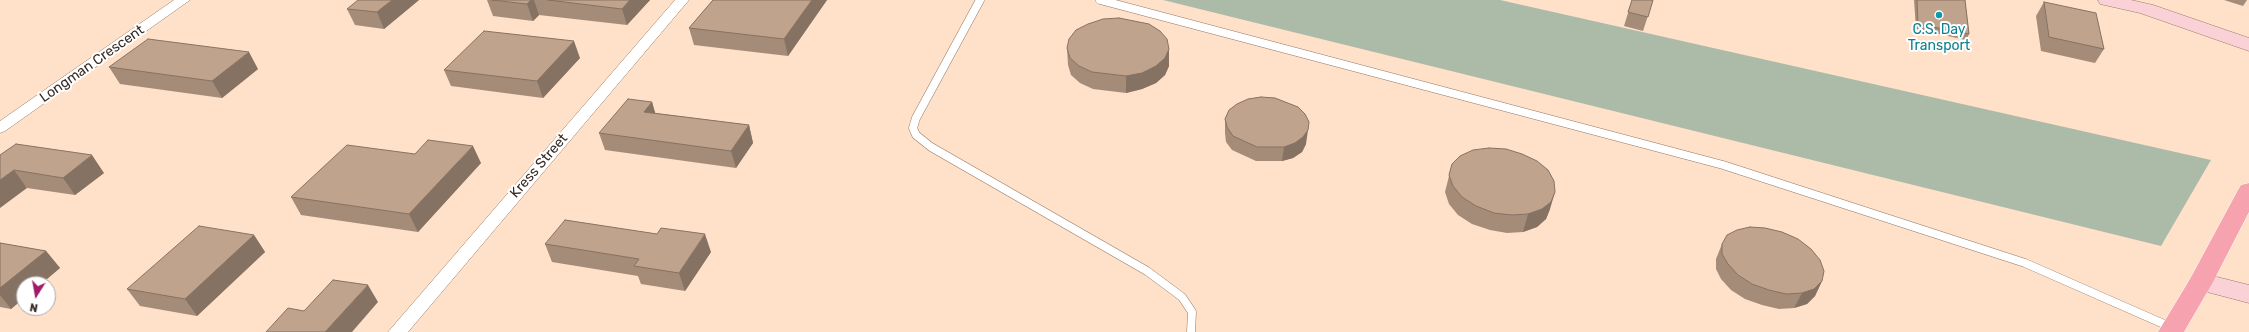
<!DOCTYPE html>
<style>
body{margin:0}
#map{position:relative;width:2249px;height:332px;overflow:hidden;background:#ffe0c9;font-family:Rubik,sans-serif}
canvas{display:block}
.north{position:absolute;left:16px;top:276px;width:40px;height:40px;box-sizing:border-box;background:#fff;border:1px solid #afaaa7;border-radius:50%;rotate:191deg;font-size:11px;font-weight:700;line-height:16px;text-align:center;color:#362a22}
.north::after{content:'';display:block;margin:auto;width:14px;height:18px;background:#a01b6a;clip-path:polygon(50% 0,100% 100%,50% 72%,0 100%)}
</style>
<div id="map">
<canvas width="2249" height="332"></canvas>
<div class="north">N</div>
</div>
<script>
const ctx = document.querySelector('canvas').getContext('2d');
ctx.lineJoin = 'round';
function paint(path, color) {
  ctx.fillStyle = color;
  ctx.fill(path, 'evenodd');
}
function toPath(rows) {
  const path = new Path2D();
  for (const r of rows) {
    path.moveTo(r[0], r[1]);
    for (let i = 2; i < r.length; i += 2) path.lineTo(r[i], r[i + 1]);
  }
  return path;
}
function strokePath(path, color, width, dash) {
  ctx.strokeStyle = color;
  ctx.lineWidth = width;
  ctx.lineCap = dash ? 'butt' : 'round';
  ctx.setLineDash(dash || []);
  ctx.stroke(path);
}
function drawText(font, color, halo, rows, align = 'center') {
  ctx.font = font + ' Rubik,sans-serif';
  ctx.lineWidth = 4;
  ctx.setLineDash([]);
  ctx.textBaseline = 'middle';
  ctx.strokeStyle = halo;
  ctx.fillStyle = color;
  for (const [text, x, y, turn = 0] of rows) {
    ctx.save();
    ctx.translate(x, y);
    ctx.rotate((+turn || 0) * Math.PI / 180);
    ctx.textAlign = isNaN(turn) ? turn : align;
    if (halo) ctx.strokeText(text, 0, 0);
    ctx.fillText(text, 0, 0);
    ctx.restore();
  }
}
paint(toPath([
 [1163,0,1500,0,2211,160,2161,246]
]), '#abbba8');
const lane = toPath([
 [980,0,916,118,913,128,916,135,931,147,1147,271,1182,297,1192,312,1191,332],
 [1100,0,1723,165,2025,263,2173,328]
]);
const street = toPath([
 [174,0,190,0,5,131,0,133,0,121,174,0],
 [675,0,689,0,408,332,388,332,675,0]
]);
const secondary = toPath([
 [2098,0,2131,0,2153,5,2249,38,2249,51,2140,13,2100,4,2098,0],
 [2201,273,2249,285,2249,303,2192,288,2189,282,2192,276,2201,273]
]);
const primary = toPath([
 [2249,183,2249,212,2213,282,2184,332,2158,332,2190,279,2238,190,2241,185,2249,183]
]);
strokePath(lane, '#967a65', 9);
strokePath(street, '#967a65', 1);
strokePath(secondary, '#967a65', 1);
strokePath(primary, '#fff', 1);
strokePath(lane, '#fff', 8);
paint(street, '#fff');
paint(secondary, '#fad1d7');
paint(primary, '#f6a3af');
paint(toPath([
 [419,0,384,29,355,25,347,9],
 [487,0,650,0,627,25,539,15,533,21,493,16],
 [713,0,827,0,788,56,694,45,689,28],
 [1632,0,1653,0,1643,31,1624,26],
 [1914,0,1965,0,1969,34,1966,40,1916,29],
 [2224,0,2247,0,2243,6],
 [2044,2,2104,49,2095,63,2041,51,2036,16],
 [1067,48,1169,49,1169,66,1165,75,1156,83,1142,89,1126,93,1093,89,1080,83,1071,75,1068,65],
 [580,58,543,98,451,86,444,70],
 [109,67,258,69,222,98,120,84],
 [652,102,655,113,749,125,753,143,736,168,605,150,599,133],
 [1225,119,1306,144,1302,152,1293,158,1282,161,1256,161,1232,150,1226,142,1225,133],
 [415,154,481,163,418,232,301,215,291,197],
 [0,155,104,173,75,195,27,188],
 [1452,164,1550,209,1546,219,1537,227,1523,232,1507,233,1490,230,1472,224,1458,215,1449,204,1445,192],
 [254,235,265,252,197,316,140,306,127,289],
 [0,243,46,251,60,268,41,284,24,284,24,298,11,309,0,307],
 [545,244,711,252,685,291,641,284,638,276,552,262],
 [1722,244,1822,281,1815,296,1807,304,1794,308,1779,309,1762,305,1745,299,1731,290,1721,279,1716,269,1716,259]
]), '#a58c79');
paint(toPath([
 [392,0,419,0,384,29,377,12],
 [531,0,534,0,539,15,533,21,527,4],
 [630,0,650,0,627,25,622,9],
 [812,0,827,0,788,56,784,39],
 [574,41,580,58,543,98,537,81],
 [1169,49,1169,66,1165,75,1156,83,1142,89,1126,93,1126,76],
 [249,52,258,69,222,98,212,81],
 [652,102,657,119,644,112],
 [749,125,753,143,736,168,731,151],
 [1308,130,1306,144,1302,152,1293,158,1282,161,1284,147],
 [473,146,481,163,418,232,409,214],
 [92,155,104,173,75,195,63,178],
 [14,170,27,188,0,208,0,180],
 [1555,192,1550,209,1546,219,1537,227,1523,232,1528,214],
 [705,234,711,252,685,291,679,273],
 [254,235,265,252,197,316,185,299],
 [46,251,60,268,41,284,24,284,24,298,11,309,0,295,0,288],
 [1822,281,1815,296,1807,304,1794,308,1802,293],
 [368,285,378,302,352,332,325,332]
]), '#867263');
const building = toPath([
 [358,0,392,0,377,12,347,9,358,0],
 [492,0,531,0,527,4,492,0],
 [548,0,630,0,622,9,548,0],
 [713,0,812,0,784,39,689,28,713,0],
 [1632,0,1653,0,1648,17,1628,12,1632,0],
 [1917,0,1965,0,1969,34,1918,24,1917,0],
 [2044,2,2096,13,2104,49,2049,37,2044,2],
 [1119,18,1149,24,1160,31,1167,39,1169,49,1165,58,1156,66,1142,73,1126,76,1092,72,1079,66,1070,58,1067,48,1069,39,1076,30,1088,24,1103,19,1119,18],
 [484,31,574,41,537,81,444,70,484,31],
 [148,39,249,52,212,81,109,67,148,39],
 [1261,97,1275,98,1298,107,1305,114,1309,122,1308,130,1303,137,1295,143,1284,147,1257,147,1233,136,1227,127,1225,119,1229,110,1237,104,1248,99,1261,97],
 [628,99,652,102,644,112,749,125,731,151,599,133,628,99],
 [428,140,473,146,409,214,291,197,347,145,415,154,428,140],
 [16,144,92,155,63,178,14,170,0,180,0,155,16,144],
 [1489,148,1506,149,1522,154,1537,161,1548,170,1554,181,1555,192,1551,202,1542,209,1528,214,1512,215,1494,213,1476,206,1462,197,1453,186,1449,175,1452,164,1460,156,1473,150,1489,148],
 [565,220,657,234,661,228,705,234,679,273,634,266,639,259,545,244,565,220],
 [199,226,254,235,185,299,127,289,199,226],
 [1750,227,1765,228,1782,232,1798,239,1811,249,1820,260,1824,271,1822,281,1814,289,1802,293,1786,294,1769,290,1752,284,1738,275,1728,264,1722,254,1722,244,1727,235,1737,230,1750,227],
 [0,243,46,251,0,288,0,243],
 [333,280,368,285,325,332,266,332,288,308,304,311,333,280]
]);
paint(building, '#c0a38d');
strokePath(building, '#867263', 1);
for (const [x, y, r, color] of [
 [1939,15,4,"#0f9aa8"]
]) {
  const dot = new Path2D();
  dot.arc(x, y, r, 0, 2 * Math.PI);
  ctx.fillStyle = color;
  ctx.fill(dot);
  strokePath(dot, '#fff', 1.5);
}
drawText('14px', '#0d838f', '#fff', [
 ["C.S. Day",1939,30],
 ["Transport",1939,46]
]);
drawText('14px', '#362a22', '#fff', [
 ["Longman Crescent",92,64,-35],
 ["Kress Street",539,166,-49]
]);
</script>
